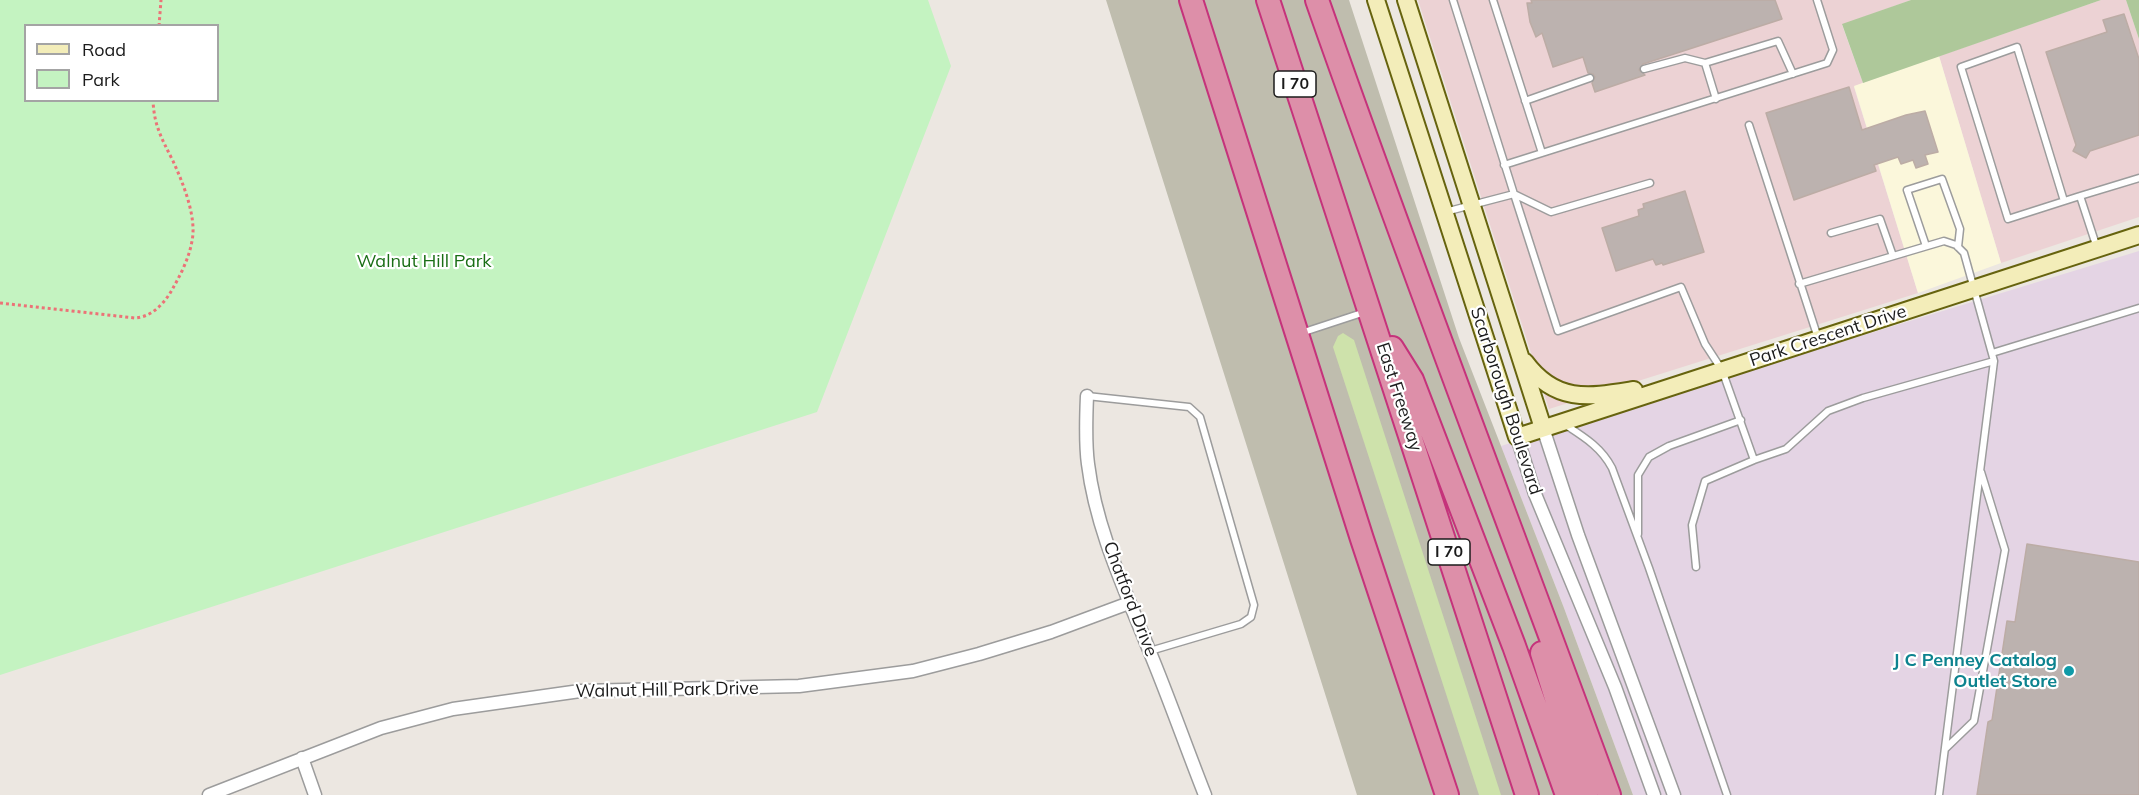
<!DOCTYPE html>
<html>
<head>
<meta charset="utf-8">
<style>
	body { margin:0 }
	#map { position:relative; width:2139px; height:795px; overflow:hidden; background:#ece7e1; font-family:Mulish,sans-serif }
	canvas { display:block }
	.legend { position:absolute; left:24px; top:24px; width:195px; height:78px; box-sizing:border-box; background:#fff; border:2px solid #a4a4a4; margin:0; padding:8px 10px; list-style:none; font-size:18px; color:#1b1b1b }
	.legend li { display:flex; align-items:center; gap:12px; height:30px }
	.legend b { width:30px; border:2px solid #a4a4a4 }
</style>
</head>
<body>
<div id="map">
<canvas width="2139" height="795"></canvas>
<ul class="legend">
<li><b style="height:8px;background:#f3edb9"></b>Road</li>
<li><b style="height:16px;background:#c4f3c1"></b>Park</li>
</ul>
</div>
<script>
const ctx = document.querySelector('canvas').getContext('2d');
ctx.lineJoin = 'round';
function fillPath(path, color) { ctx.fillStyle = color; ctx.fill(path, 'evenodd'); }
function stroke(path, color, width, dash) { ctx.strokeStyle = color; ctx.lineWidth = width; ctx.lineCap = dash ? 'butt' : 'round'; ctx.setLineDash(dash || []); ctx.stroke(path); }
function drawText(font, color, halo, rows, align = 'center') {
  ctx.font = font + ' Mulish,sans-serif'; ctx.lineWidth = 4.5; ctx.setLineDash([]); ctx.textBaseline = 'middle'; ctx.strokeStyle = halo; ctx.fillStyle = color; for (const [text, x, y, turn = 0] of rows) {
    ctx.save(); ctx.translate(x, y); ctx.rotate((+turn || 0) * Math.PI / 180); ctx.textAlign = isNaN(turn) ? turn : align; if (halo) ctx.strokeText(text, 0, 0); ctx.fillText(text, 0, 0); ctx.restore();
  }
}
const commercial = new Path2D(`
	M1418,0H1911L1842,25L1863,83L1854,87L1918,293L1549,409Z
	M2101,0H2126L2139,39V217L2001,263L1939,56Z`);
const industrial = new Path2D(`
	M2139,251V795H1633L1564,608L1501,446Z`);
const education = new Path2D(`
	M1939,56L2001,263L1918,293L1854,86Z`);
const construction = new Path2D(`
	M1106,0H1349L1459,338L1564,608L1633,795H1357Z`);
const grass = new Path2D(`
	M1343,333L1354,340L1501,795H1479L1333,347L1338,336Z`);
const forest = new Path2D(`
	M1911,0H2101L1863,83L1842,24Z
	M2126,0H2139V39Z`);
const park = new Path2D(`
	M0,0H928L951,66L817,412L0,675ZM26,26H218V100H26Z`);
const building = new Path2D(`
	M1531,0H1775L1782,19L1643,64L1639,70L1645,75L1595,92L1592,83L1595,77L1593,74L1588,73L1583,57L1553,67L1542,33L1536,37L1530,22L1527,3H1532Z
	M2124,14L2139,59V135L2090,151L2086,158L2073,151L2076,145L2046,52L2107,32L2103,20Z
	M1849,87L1862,130L1906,115L1925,111L1938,152L1925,155L1928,164L1916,168L1913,160L1901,164L1898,157L1874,165L1876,171L1794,200L1766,113Z
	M1685,191L1704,252L1663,265L1662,263L1656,265L1653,259L1616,271L1602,228L1639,216L1638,210L1644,208L1643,204Z
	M2027,544L2139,562V795H1977L1988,722L1992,720L2007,621L2015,622Z`);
const path = new Path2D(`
	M159,26L161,0
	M0,303L135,318C152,317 165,303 173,288C181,274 189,258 192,241C197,217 183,183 173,161C162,139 154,126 153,100`);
const lane = new Path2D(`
	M1493,0L1542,153
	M1644,69L1685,58L1705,63
	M1716,99L1705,63L1778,41L1793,74
	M1525,101L1590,78
	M1749,125L1818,338
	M1504,165L1827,63L1833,50L1817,0
	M1514,194L1558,331L1681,287L1705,344L1722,370L1754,460L1786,449L1828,411L1863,398L1994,361
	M1514,194L1551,212L1650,183
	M2064,201L2017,47L1961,67L2008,219L2080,196
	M1445,212L1514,194L1453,0
	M1831,233L1880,219L1893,256
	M1926,246L1907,190L1942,179L1960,229L1958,247
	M2097,248L2080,196L2139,178
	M1799,284L1944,241L1956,245L1964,253L1994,361L1939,795
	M1301,333L1365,312
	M1992,353L2139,308
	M1087,396L1189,407L1200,417L1254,605L1251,617L1241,624L1150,651
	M1564,424C1584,437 1601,447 1612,468L1649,568L1727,795
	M1638,534V475L1649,457L1669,446L1741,420
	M1696,567L1692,525L1705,481L1754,460
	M1945,749L1974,721L2005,550L1981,472`);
const street = new Path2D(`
	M1087,396C1086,419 1085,442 1088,464C1096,529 1125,590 1149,650C1169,698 1186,747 1205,795
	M1543,428L1578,535L1674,795
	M1517,437L1535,494L1615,687L1654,795
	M302,758L315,795
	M209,795L381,728L453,709L580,691L799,686L913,671L979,654L1051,632L1129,603`);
const secondary = new Path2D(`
	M1376,0L1517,437L2139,235
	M1406,0L1543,428
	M1525,362C1556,404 1590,397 1634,390`);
const highway = new Path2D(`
	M1191,0L1362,539L1447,795
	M1268,0L1527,795
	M1317,0C1410,266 1512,530 1609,795
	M1392,348L1412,380L1514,646L1567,795
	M1542,653L1586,795`);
const markers = [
	[2069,671,6,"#0f9aa8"]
];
const shields = [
	[1295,84,42],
	[1449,552,42]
];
const shieldNames = [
	["I 70",1295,84],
	["I 70",1449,552]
];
const parkNames = [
	["Walnut Hill Park",424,262]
];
const streetNames = [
	["Park Crescent Drive",1828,336,-18],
	["East Freeway",1399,397,72],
	["Scarborough Boulevard",1506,401,72],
	["Chatford Drive",1130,599,69],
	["Walnut Hill Park Drive",667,690,-1]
];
const cultureNames = [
	["J C Penney Catalog",2057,661],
	["Outlet Store",2057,682]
];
fillPath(commercial, '#ecd2d4');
fillPath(industrial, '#e4d4e4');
fillPath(education, '#fbf7db');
fillPath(construction, '#bfbdae');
fillPath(grass, '#cee2ab');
fillPath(forest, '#aec89a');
fillPath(park, '#c4f3c1');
fillPath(building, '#bcb2af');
stroke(building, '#bcaca5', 1.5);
stroke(lane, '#9c9c9c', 9);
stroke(street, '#9c9c9c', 15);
stroke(secondary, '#66630e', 20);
stroke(highway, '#c5337b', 26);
stroke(path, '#ec7277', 3, [3, 3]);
stroke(lane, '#fff', 6);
stroke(street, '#fff', 12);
stroke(secondary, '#f3edb9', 16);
stroke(highway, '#dd8fa9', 22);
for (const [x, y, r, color] of markers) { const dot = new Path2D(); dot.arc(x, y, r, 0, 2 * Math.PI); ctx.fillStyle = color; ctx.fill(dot); stroke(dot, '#fff', 2); }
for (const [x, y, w] of shields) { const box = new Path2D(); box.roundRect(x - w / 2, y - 13, w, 26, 4.5); ctx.fillStyle = '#fff'; ctx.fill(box); stroke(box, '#1b1b1b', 1.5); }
drawText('bold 16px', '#1b1b1b', null, shieldNames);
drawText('18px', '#1a6e15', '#fff', parkNames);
drawText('18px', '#1b1b1b', '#fff', streetNames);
drawText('bold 18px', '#0d838f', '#fff', cultureNames, 'right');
</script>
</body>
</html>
